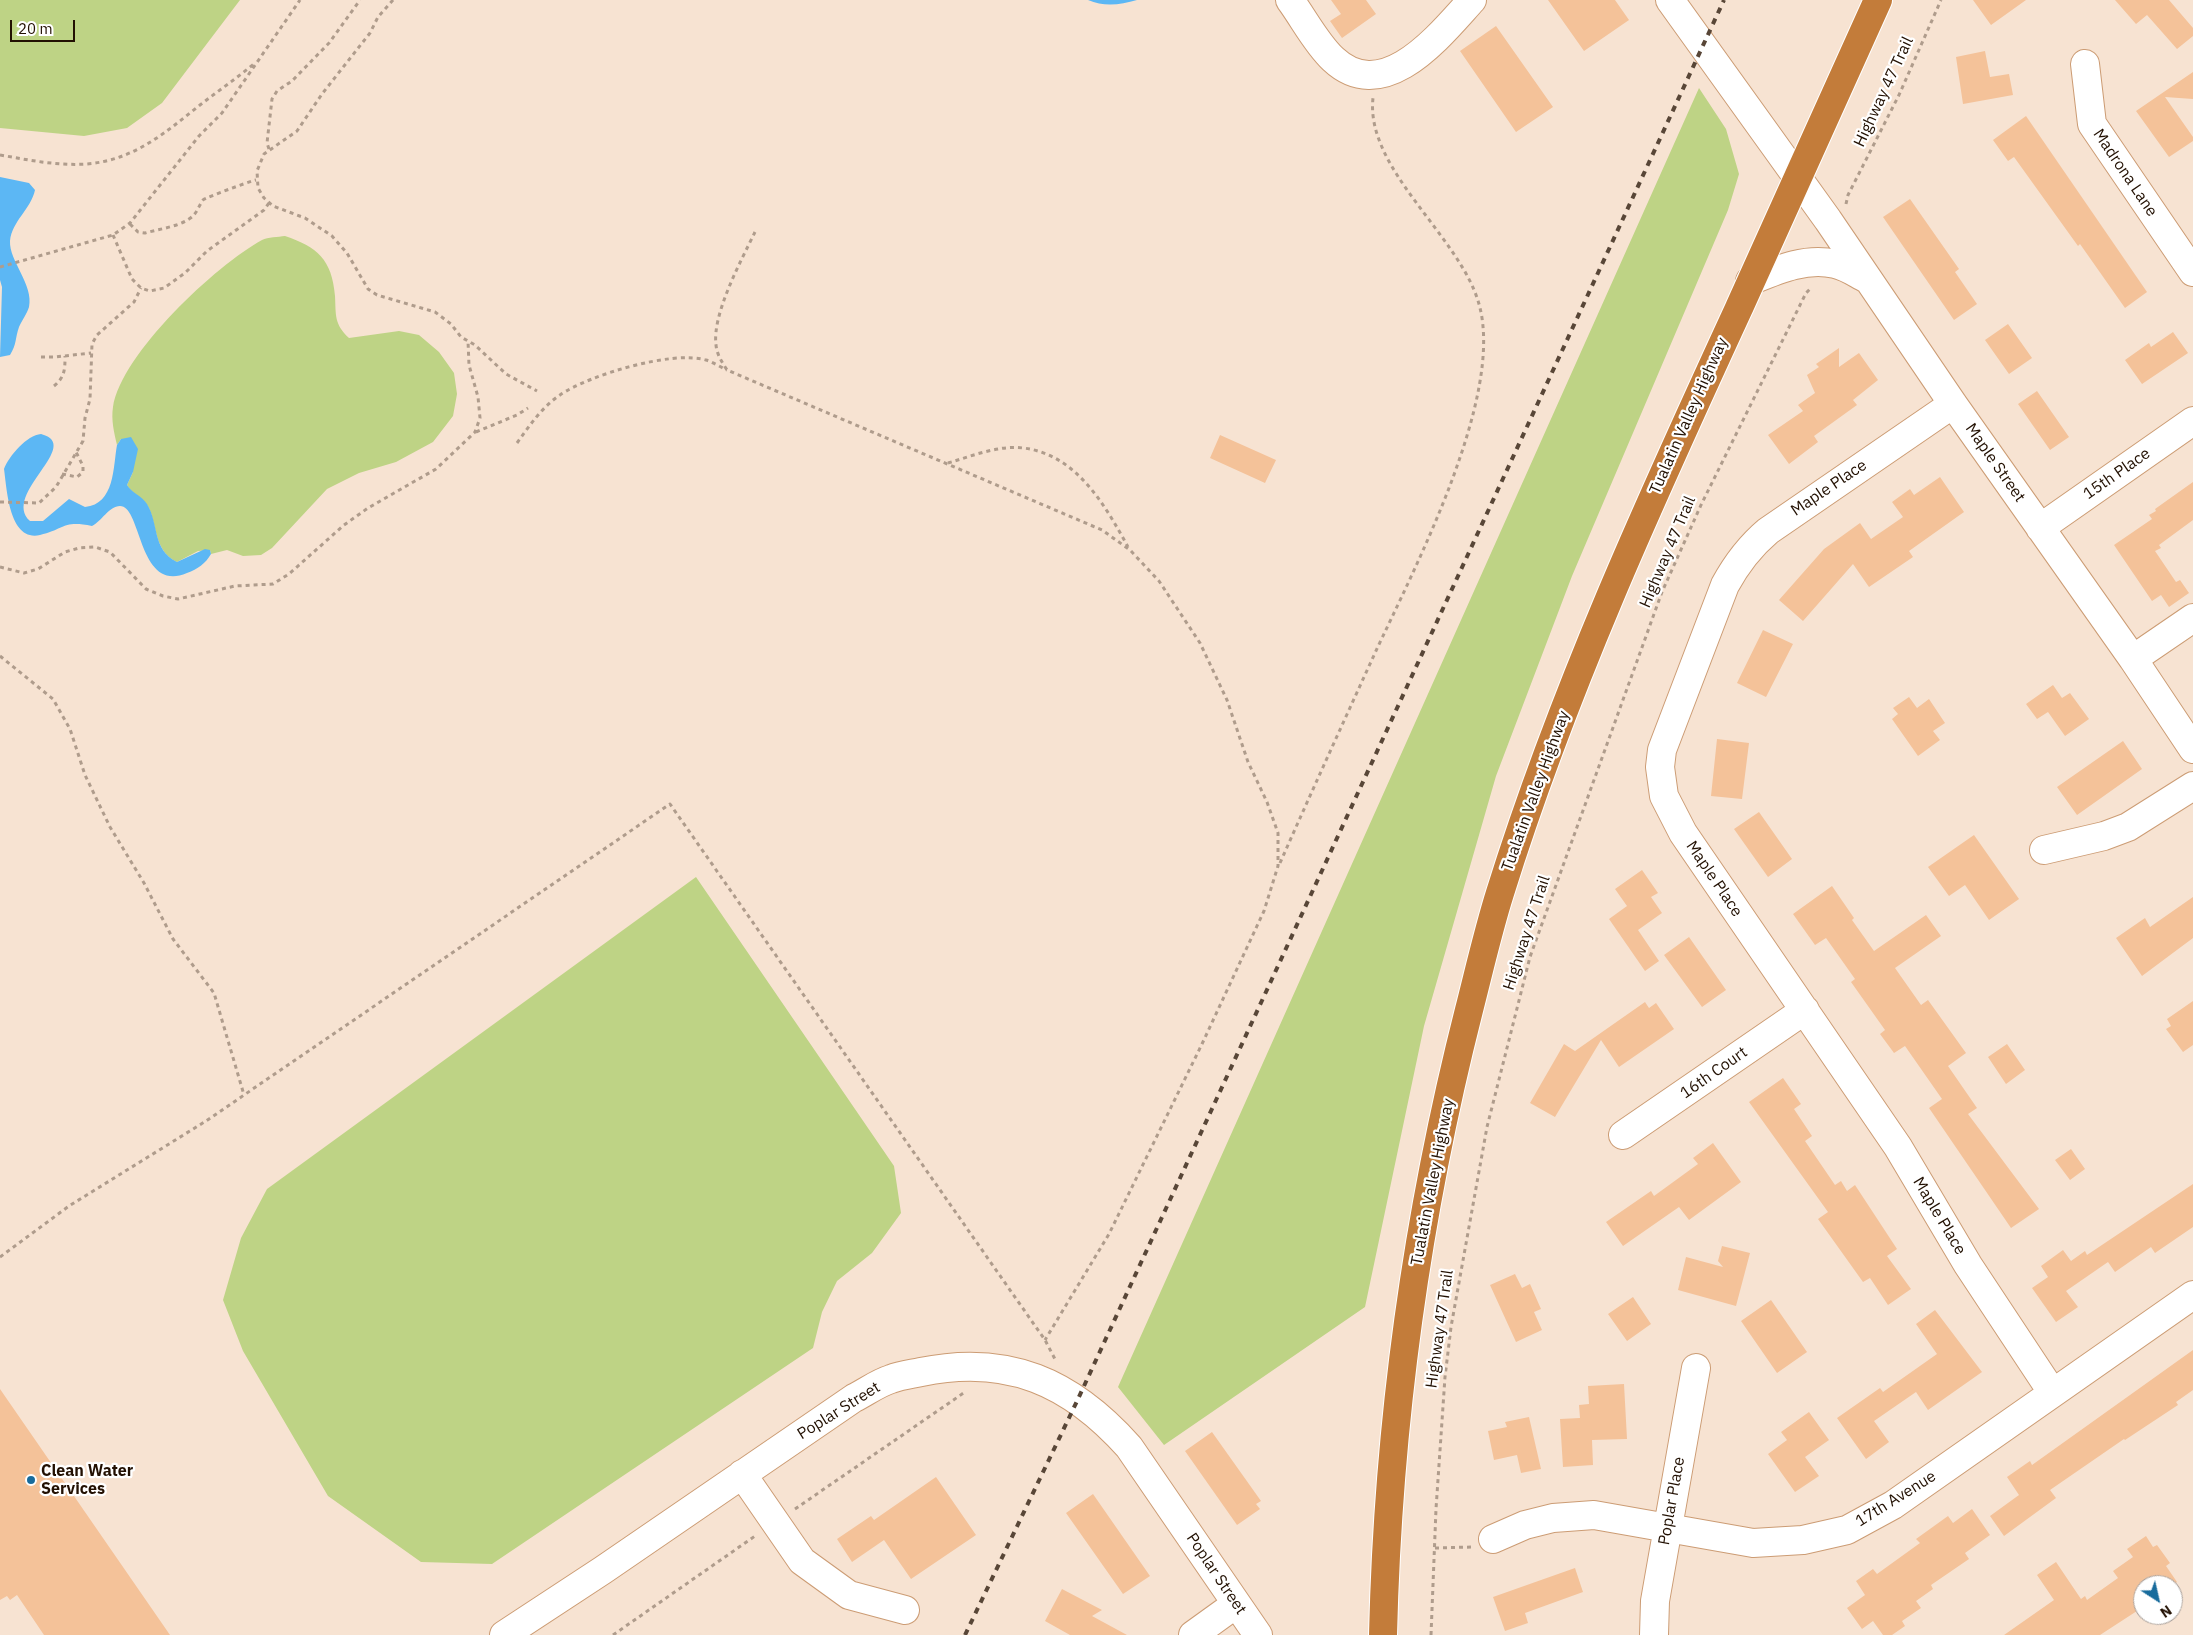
<!DOCTYPE html>
<html>
<head>
<meta charset="utf-8">
<style>
	body { margin:0 }
	#map { position:relative; width:2193px; height:1635px; overflow:hidden; background:#f7e3d2; font-family:"IBM Plex Sans",sans-serif }
	canvas { display:block }
	.north { position:absolute; left:2133px; top:1575px; width:50px; height:50px; box-sizing:border-box; background:#fff; border:1px solid #a79f9a; border-radius:50%; rotate:145deg; font-size:14px; font-weight:700; line-height:20px; text-align:center; color:#221002 }
	.north::after { content:''; display:block; margin:auto; width:18px; height:22px; background:#176b9c; clip-path:polygon(50% 0,100% 100%,50% 72%,0 100%) }
	.scale { position:absolute; left:10px; top:20px; width:65px; height:22px; box-sizing:border-box; border:2px solid #221002; border-top:0; padding-left:6px; font-size:15px; line-height:18px; white-space:nowrap; color:#221002; -webkit-text-stroke:4px #fff; paint-order:stroke }
</style>
</head>
<body>
<div id="map">
<canvas width="2193" height="1635"></canvas>
<div class="north">N</div>
<div class="scale">20 m</div>
</div>
<script>
const ctx = document.querySelector('canvas').getContext('2d');
ctx.lineJoin = 'round';
function fillPath(path, color) { ctx.fillStyle = color; ctx.fill(path, 'evenodd'); }
function stroke(path, color, width, dash) { ctx.strokeStyle = color; ctx.lineWidth = width; ctx.lineCap = dash ? 'butt' : 'round'; ctx.setLineDash(dash || []); ctx.stroke(path); }
function drawText(font, color, halo, rows, align = 'center') {
  ctx.font = font + ' "IBM Plex Sans",sans-serif'; ctx.lineWidth = 4.5; ctx.setLineDash([]); ctx.textBaseline = 'middle'; ctx.strokeStyle = halo; ctx.fillStyle = color; for (const [text, x, y, turn = 0] of rows) {
    ctx.save(); ctx.translate(x, y); ctx.rotate((+turn || 0) * Math.PI / 180); ctx.textAlign = isNaN(turn) ? turn : align; if (halo) ctx.strokeText(text, 0, 0); ctx.fillText(text, 0, 0); ctx.restore();
  }
}
const green = new Path2D(`
	M0,0H240L162,103L127,128L84,136L0,128Z
	M1699,88L1726,129L1739,174L1728,210L1572,576L1496,776L1424,1026L1365,1307L1164,1445L1118,1387Z
	M285,236C317,247 332,259 335,296C336,315 334,324 349,338L399,331L419,335L439,352L454,373L457,394L453,416L433,442L396,462L359,473L327,489L272,548L261,555L243,556L227,550L211,554L210,550L198,551L177,562C155,552 157,527 149,508C144,498 132,494 127,485L133,472L121,439L117,445C114,432 111,420 113,407C121,354 216,265 262,240C268,237 278,237 285,236Z
	M696,877L894,1166L901,1213L872,1253L837,1281L822,1312L813,1348L492,1564L421,1562L328,1496L243,1351L223,1300L241,1238L267,1189Z`);
const water = new Path2D(`
	M1088,0H1137C1120,5 1104,7 1088,0Z
	M0,177L29,183L35,190C31,209 12,221 10,241C9,261 34,285 29,307C27,314 22,320 19,327C15,338 17,344 10,355L0,357L2,287L0,280Z
	M41,434C84,445 1,494 30,521H43L69,499L85,507C115,504 113,467 117,445L121,439L131,437L138,449L133,472L127,485C132,493 142,496 147,504C159,523 152,550 177,562L205,549L210,550L211,554C205,564 198,569 187,573C138,594 142,506 120,506C109,506 102,521 92,526C63,520 65,529 40,535C9,542 7,489 4,469C9,456 27,435 41,434Z`);
const building = new Path2D(`
	M1331,0H1366L1376,14L1342,38L1330,21L1341,14Z
	M1548,0H1615L1629,20L1584,51Z
	M1973,0H2026L1991,25Z
	M2115,0H2169L2193,28V36L2177,49L2147,15L2136,24Z
	M1496,26L1553,107L1516,132L1460,51Z
	M1985,51L1990,77L2009,74L2013,95L1963,104L1956,57Z
	M2193,72V99L2165,97L2193,137V141L2169,157L2136,111Z
	M2026,116L2147,292L2125,308L2080,244L2078,246L2014,157L2008,161L1993,140Z
	M1910,199L1959,269L1955,272L1977,304L1954,320L1883,217Z
	M2008,324L2032,358L2009,374L1985,340Z
	M2173,332L2188,353L2142,384L2125,360L2149,343L2151,347Z
	M1839,348V367L1859,353L1878,380L1853,400L1857,405L1814,436L1818,442L1789,464L1768,435L1803,411L1798,405L1815,393L1807,375L1819,367L1816,364Z
	M2037,391L2069,437L2050,450L2018,404Z
	M1220,435L1276,460L1265,483L1210,458Z
	M1940,477L1964,512L1909,551L1913,557L1869,587L1853,564L1803,621L1779,600L1824,549L1860,523L1871,539L1903,517L1892,502L1910,489L1914,495Z
	M2193,482V520L2159,545L2161,548L2155,551L2176,582L2180,580L2189,593L2169,607L2161,595L2152,601L2114,545L2152,519L2149,515L2156,511L2155,509Z
	M1763,630L1793,644L1766,697L1737,683Z
	M2053,685L2062,698L2070,693L2089,719L2065,736L2048,712L2037,719L2026,704Z
	M1909,697L1917,708L1929,699L1945,723L1933,731L1940,740L1918,756L1892,719L1898,714L1893,708Z
	M1717,739L1749,743L1742,799L1711,796Z
	M2123,741L2142,769L2077,815L2057,787Z
	M1759,812L1792,859L1768,877L1734,829Z
	M1974,835L2019,899L1989,920L1965,885L1949,896L1928,867Z
	M1642,870L1658,893L1651,897L1662,913L1638,930L1659,961L1645,971L1609,919L1627,906L1615,889Z
	M1832,886L1854,918L1852,920L1874,951L1926,915L1941,936L1895,968L1921,1005L1928,1000L1966,1053L1948,1066L1977,1108L1968,1114L2039,1209L2011,1228L1929,1108L1942,1099L1905,1046L1894,1053L1880,1034L1885,1030L1851,982L1855,979L1826,938L1815,945L1793,914Z
	M2193,897V938L2142,976L2116,938L2145,918L2150,927Z
	M1689,937L1726,990L1702,1007L1664,955Z
	M2193,1001V1045L2183,1052L2166,1029L2171,1026L2167,1019Z
	M1645,1002L1649,1008L1656,1003L1674,1029L1619,1067L1601,1040L1555,1117L1530,1103L1564,1044L1575,1051Z
	M2007,1044L2025,1070L2006,1084L1988,1057Z
	M1783,1078L1801,1104L1794,1109L1812,1136L1805,1141L1835,1185L1841,1181L1847,1191L1855,1185L1897,1249L1887,1256L1911,1289L1888,1305L1870,1278L1863,1282L1818,1219L1828,1212L1749,1102Z
	M1713,1143L1741,1182L1689,1220L1679,1207L1623,1246L1606,1222L1651,1191L1654,1196L1698,1164L1693,1158Z
	M2071,1149L2085,1169L2070,1180L2055,1160Z
	M2193,1184V1227L2155,1253L2151,1247L2115,1272L2108,1262L2066,1291L2078,1307L2056,1322L2032,1288L2048,1277L2041,1266L2063,1250L2071,1261L2085,1251L2087,1255Z
	M1722,1246L1750,1253L1736,1306L1678,1290L1686,1257L1723,1267L1718,1261Z
	M1515,1274L1522,1288L1530,1284L1541,1309L1534,1312L1542,1330L1516,1342L1490,1285Z
	M1633,1297L1651,1324L1627,1341L1608,1314Z
	M1771,1300L1807,1352L1777,1373L1741,1321Z
	M1935,1310L1982,1372L1928,1410L1916,1392L1874,1421L1889,1442L1866,1459L1837,1418L1880,1388L1883,1392L1937,1354L1916,1324Z
	M2193,1350V1390L2176,1402L2178,1405L2125,1440L2124,1439L2050,1490L2056,1498L2004,1536L1990,1516L2019,1495L2007,1477L2030,1461L2032,1465Z
	M1624,1384L1627,1439L1592,1440L1593,1465L1563,1467L1560,1419L1580,1418L1579,1405L1589,1404L1588,1386Z
	M0,1389L170,1635H44L17,1595L10,1600L7,1596L0,1600Z
	M1809,1412L1829,1440L1805,1457L1819,1476L1795,1492L1768,1454L1787,1440L1781,1432Z
	M1529,1417L1541,1469L1521,1473L1517,1455L1494,1460L1488,1431L1507,1427L1505,1422Z
	M1212,1432L1261,1501L1256,1504L1260,1509L1237,1525L1185,1451Z
	M936,1477L976,1535L911,1579L884,1540L852,1562L837,1539L871,1516L874,1520Z
	M1093,1494L1150,1576L1123,1594L1066,1513Z
	M1972,1509L1990,1535L1965,1553L1969,1559L1931,1585L1933,1589L1916,1601L1921,1608L1902,1621L1905,1626L1892,1635H1883L1873,1621L1862,1629L1847,1608L1865,1595L1856,1581L1873,1569L1877,1574L1920,1543L1916,1539L1948,1516L1953,1523Z
	M2146,1536L2153,1547L2157,1545L2170,1563L2166,1566L2177,1582L2173,1585H2143V1606L2140,1609L2100,1635H2004L2054,1600L2037,1575L2056,1562L2081,1599L2085,1596L2087,1600L2118,1578L2113,1571L2133,1557L2127,1549Z
	M1575,1568L1583,1592L1525,1613L1528,1623L1505,1631L1493,1597Z
	M1062,1589L1102,1610L1092,1616L1127,1635H1070L1045,1621Z`);
const path = new Path2D(`
	M393,0L378,17L370,33L322,94L297,131L264,154L257,171L258,188L264,198L273,206L305,218L332,236L347,253L368,289L377,295L435,312L451,324L461,337L475,345L506,374L537,391
	M269,149L267,143L272,99L277,91L292,81L329,43L360,0
	M0,155C29,160 57,166 87,164C134,160 165,133 200,105C218,91 237,78 255,63
	M1846,204L1848,195L1899,95L1941,0
	M130,224L138,232L145,233C159,229 177,227 189,219C197,214 198,207 203,200C205,198 250,181 256,180
	M755,232C741,261 712,314 716,345C717,355 722,362 727,370L1102,530L1130,550L1159,581L1200,643L1227,700L1248,762L1267,802L1278,833V866L1264,911L1202,1044L1109,1234L1045,1340
	M113,235L132,279L141,288L150,291L164,288L185,273L207,251L264,210L269,203
	M0,267L113,235L130,223L199,136L222,113L300,0
	M41,357H55L91,353
	M54,386C65,377 65,369 65,356
	M476,432L517,415L528,408
	M517,443C530,425 542,407 560,395C589,375 672,350 706,360C713,362 720,367 727,370
	M948,463C972,456 998,445 1023,448C1076,454 1105,505 1128,547
	M62,474L77,477L83,472V466L76,452
	M0,502L39,503L56,487L83,441L85,418L90,399L92,344L97,335L134,302L141,288
	M0,567L24,573L38,569L65,552L79,548L95,547L110,552L146,589L163,596L178,599L235,586L273,584L289,574L344,525L368,508L436,469L475,432L480,418L478,397L469,365L468,341
	M0,656L53,699L70,729L85,775L110,827L144,883L173,939L214,993L244,1095
	M1280,863C1311,793 1343,723 1375,653C1415,567 1505,396 1479,304C1460,236 1365,169 1373,98
	M0,1257L69,1206L206,1121L670,804L1045,1340L1056,1361
	M795,1509L965,1392
	M1435,1548L1472,1547
	M613,1635L755,1536
	M1431,1635L1436,1509L1445,1377L1451,1327L1487,1127L1530,957L1662,592L1701,505L1806,293L1811,288`);
const minor = new Path2D(`
	M1290,0C1304,19 1316,43 1333,59C1384,107 1440,35 1472,0
	M1670,0L1828,220L1953,404L2133,659L2193,749
	M2085,64L2092,124L2193,272
	M1750,281C1777,270 1806,257 1835,264C1846,266 1857,274 1867,279
	M1953,404L1768,531C1749,547 1737,563 1725,585L1662,750L1660,767L1664,796L1683,833L1898,1147L1968,1265L2052,1392
	M2040,528L2193,421
	M2133,659L2193,618
	M2044,850L2104,836L2128,827L2193,786
	M1623,1135L1805,1010
	M742,1474L802,1561L849,1595L905,1610
	M1493,1539L1525,1525L1553,1518L1594,1515L1753,1543L1803,1540L1847,1530L1893,1505L2193,1295
	M504,1635L603,1570L854,1398C866,1392 878,1383 891,1379C901,1375 912,1374 921,1372C1008,1354 1071,1382 1129,1447L1258,1635
	M1193,1635L1236,1604
	M1654,1635L1655,1601L1696,1368`);
const highway = new Path2D(`
	M1383,1635C1388,1425 1417,1214 1469,1010C1479,971 1488,931 1500,893C1563,691 1651,499 1739,308C1785,205 1831,102 1878,0`);
const rail = new Path2D(`
	M965,1635L1078,1399L1724,0`);
const markers = [
	[31,1480,5,"#176b9c"]
];
const streetNames = [
	["Highway 47 Trail",1884,92,-65],
	["Madrona Lane",2125,173,56],
	["Tualatin Valley Highway",1689,416,-66],
	["Maple Street",1995,463,55],
	["15th Place",2117,474,-35],
	["Maple Place",1829,488,-34],
	["Highway 47 Trail",1668,552,-67],
	["Tualatin Valley Highway",1536,791,-70],
	["Maple Place",1714,879,56],
	["Highway 47 Trail",1527,933,-72],
	["16th Court",1714,1073,-35],
	["Tualatin Valley Highway",1433,1182,-79],
	["Maple Place",1939,1216,59],
	["Highway 47 Trail",1440,1329,-82],
	["Poplar Street",839,1411,-32],
	["17th Avenue",1896,1499,-32],
	["Poplar Place",1672,1501,-80],
	["Poplar Street",1216,1574,56]
];
const poiNames = [
	["Clean Water",41,1471],
	["Services",41,1489]
];
fillPath(green, '#bed385');
fillPath(water, '#5cb7f4');
fillPath(building, '#f4c299');
stroke(minor, '#cc9c74', 30);
stroke(highway, '#fff', 30);
stroke(path, '#af9c8c', 3, [4, 4]);
stroke(minor, '#fff', 28);
stroke(highway, '#c37c3a', 28);
stroke(rail, '#584637', 4, [6, 6]);
for (const [x, y, r, color] of markers) { const dot = new Path2D(); dot.arc(x, y, r, 0, 2 * Math.PI); ctx.fillStyle = color; ctx.fill(dot); stroke(dot, '#fff', 2); }
drawText('16px', '#221002', '#fff', streetNames);
drawText('bold 16px', '#221002', '#fff', poiNames, 'left');
</script>
</body>
</html>
